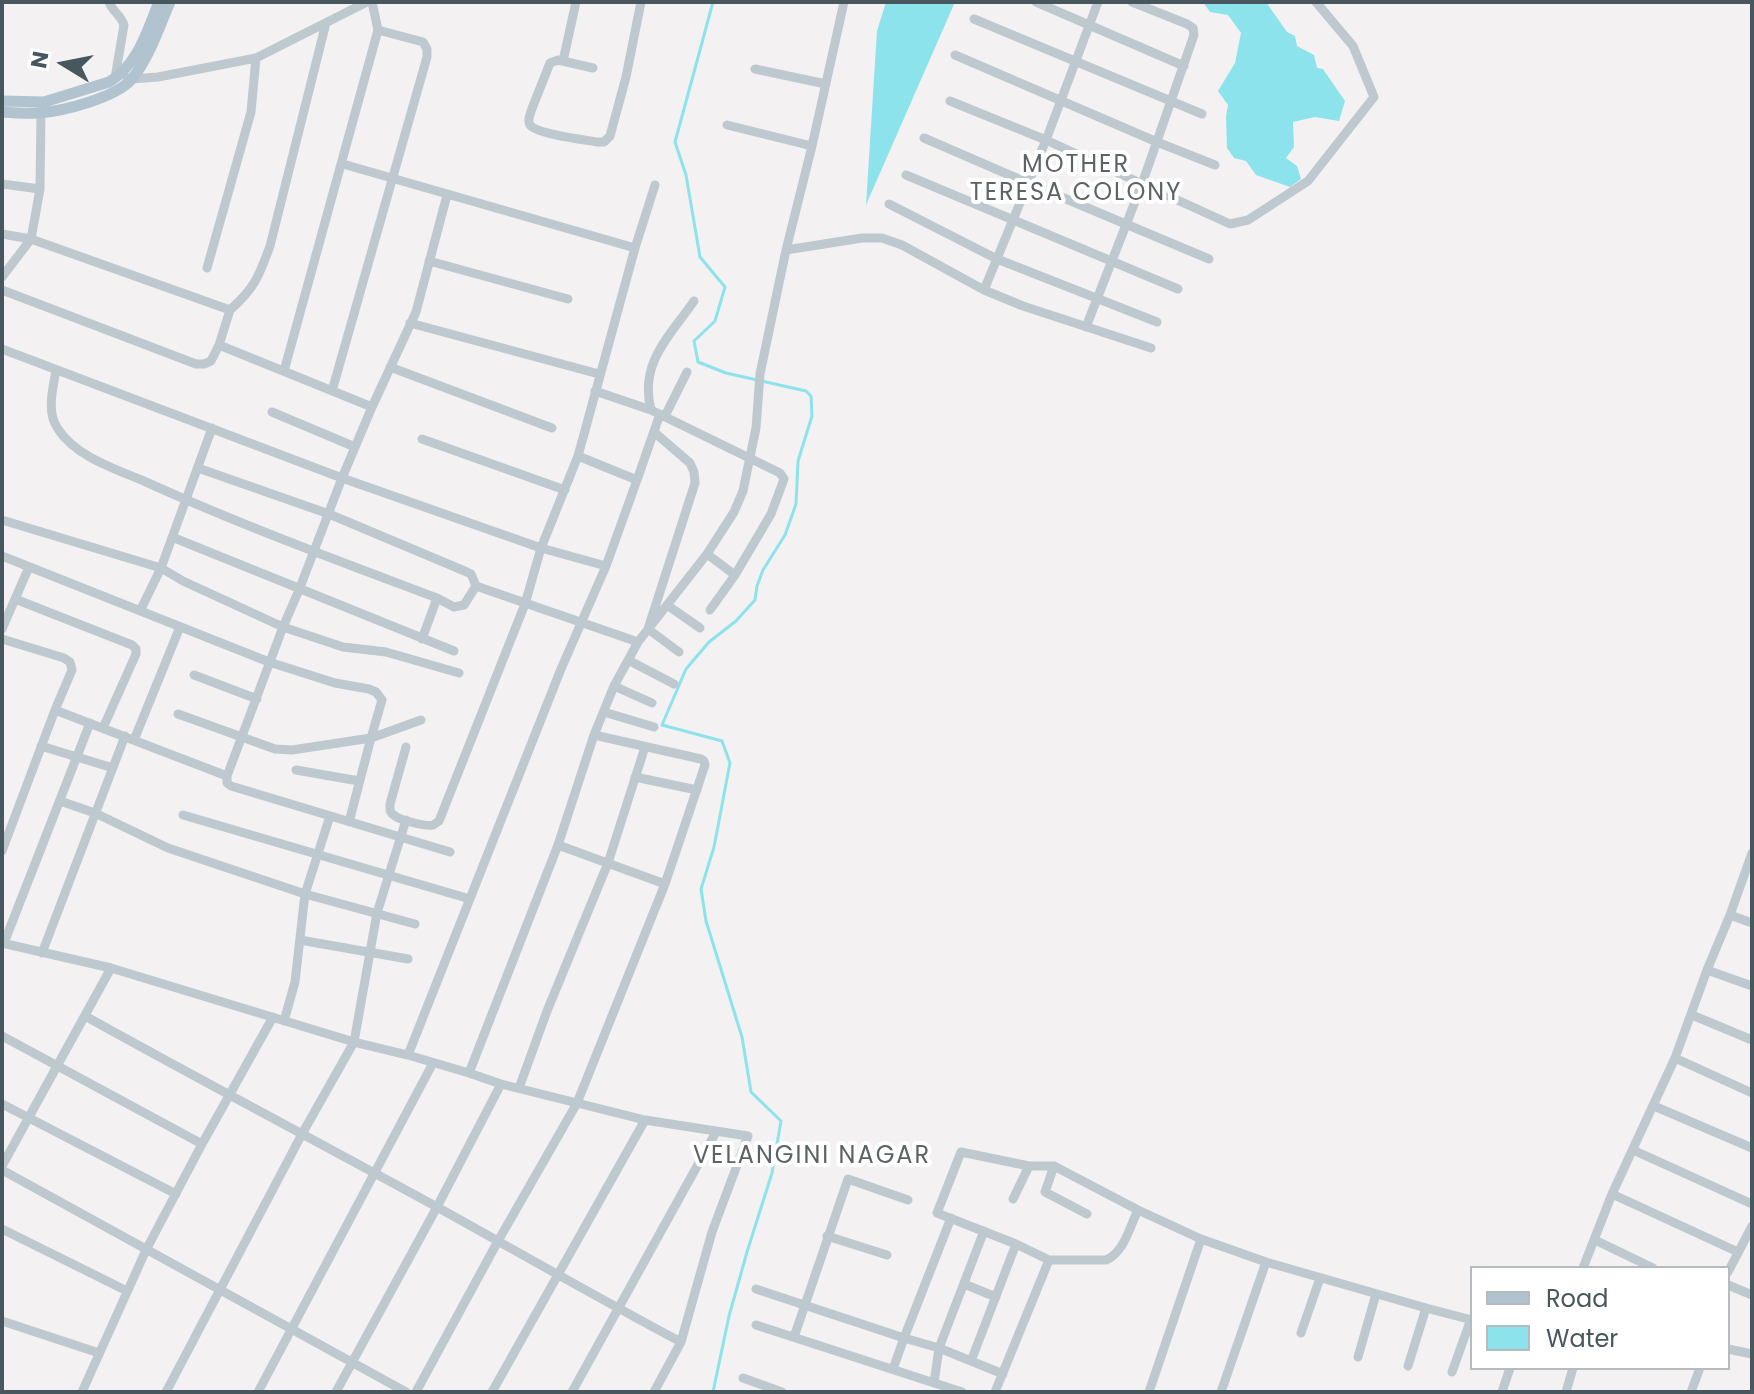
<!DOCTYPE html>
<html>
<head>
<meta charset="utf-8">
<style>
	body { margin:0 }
	#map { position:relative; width:1754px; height:1394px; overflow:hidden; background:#f3f1f1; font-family:Poppins,sans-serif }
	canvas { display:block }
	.frame { position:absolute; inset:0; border:4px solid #48565e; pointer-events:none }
	.legend { position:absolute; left:1470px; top:1266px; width:260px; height:104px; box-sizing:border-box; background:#fff; border:2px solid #b6bbbf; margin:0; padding:10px 14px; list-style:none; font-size:24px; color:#48565e }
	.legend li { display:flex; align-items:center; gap:16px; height:40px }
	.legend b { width:40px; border:2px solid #b6bbbf }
	.north { position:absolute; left:24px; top:24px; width:80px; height:80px; -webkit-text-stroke:6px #fff; paint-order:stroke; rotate:280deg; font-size:22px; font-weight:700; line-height:32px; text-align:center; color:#48565e }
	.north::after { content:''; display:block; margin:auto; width:28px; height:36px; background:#48565e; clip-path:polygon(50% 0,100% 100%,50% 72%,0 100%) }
</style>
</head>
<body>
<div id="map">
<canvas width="1754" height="1394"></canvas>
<div class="frame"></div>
<ul class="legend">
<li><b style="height:10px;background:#b0c3cf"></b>Road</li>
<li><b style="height:22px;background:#8de3ec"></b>Water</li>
</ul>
<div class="north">N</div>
</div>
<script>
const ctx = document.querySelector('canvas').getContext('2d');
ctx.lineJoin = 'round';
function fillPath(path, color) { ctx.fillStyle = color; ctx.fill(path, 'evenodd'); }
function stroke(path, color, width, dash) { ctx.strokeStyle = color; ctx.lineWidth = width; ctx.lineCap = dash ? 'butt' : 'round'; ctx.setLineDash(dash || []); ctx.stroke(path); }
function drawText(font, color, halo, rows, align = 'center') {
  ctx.font = font + ' Poppins,sans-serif'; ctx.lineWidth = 8; ctx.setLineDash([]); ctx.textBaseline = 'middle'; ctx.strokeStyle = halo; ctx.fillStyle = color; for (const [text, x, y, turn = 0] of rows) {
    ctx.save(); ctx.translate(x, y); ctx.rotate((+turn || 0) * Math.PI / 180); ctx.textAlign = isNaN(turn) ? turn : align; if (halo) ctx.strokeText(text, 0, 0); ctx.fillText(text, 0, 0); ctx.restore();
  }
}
const water = new Path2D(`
	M886,2H955L866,205L877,31Z
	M1203,2H1266L1287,32L1295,36L1297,46L1314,55L1317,68L1323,69L1345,101L1339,121L1315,117L1293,122L1294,147L1286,158L1297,166L1301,179L1290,187L1256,175L1246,161L1234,158L1227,148L1226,117L1228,105L1218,91L1235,63L1241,33L1228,15L1210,12Z`);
const stream = new Path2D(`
	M713,2L675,142L686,175L700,257L725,287L715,321L694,341L698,362L726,373L806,391L811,396L812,416L798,461L796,504L785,535L763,570L757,586L755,600L736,621L709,642L686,669L662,725L722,741L730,763L714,847L701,889L706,921L742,1037L751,1092L781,1121L772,1173L747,1252L729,1316L713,1392`);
const minor = new Path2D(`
	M109,2C112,11 121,15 124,25L115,78
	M1036,2L1184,66
	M974,19L1202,114
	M955,55L1157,142L1215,165
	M563,61L576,2
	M593,68L558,60L550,63L531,111C530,116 527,120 530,125C536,134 586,140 597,142H604L610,136L626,77L641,2
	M755,69L826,84
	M127,78L131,79L158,77L256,58L367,2
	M950,101L1046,140L1230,224L1248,220L1308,181L1374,97L1353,46L1316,2
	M727,125L812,146
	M924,138L1028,183L1209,259
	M343,164L635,248
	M906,175L1178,289
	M2,184L40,189
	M447,195L416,312L372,407L342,478L299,590L283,627L227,776V783L231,786L450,852
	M889,204L997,259L1157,322
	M2,234L31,239L230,310L219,345L211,361L204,364H196L2,290
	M786,250L862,238H882L902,245L984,290L1023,306L1151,348
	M429,261L568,299
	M207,268L251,112L256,58
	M2,277L31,239L40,189L41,113
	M984,290L1046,140L1098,2
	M694,301C669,337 639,363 651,410L780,473L784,479L771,514L735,575
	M230,310C255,288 259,276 270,246L326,23
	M410,323L599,374
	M1086,327L1142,184L1194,35L1193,28L1187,24L1132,2
	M219,345L372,407
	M2,349L342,478L541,548L606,566
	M390,367L552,428
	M56,370C53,389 46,412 58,429C76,457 116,469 146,482C241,525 339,561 437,598L454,607L464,605L476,586L471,574L467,572L329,514L198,468
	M284,371L378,30L372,2
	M332,391L427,57V49L423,42L378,30
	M595,391L651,410
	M272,412L355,447
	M665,416L687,372
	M654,432L690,463L694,472L695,483L648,629L679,652
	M422,439L565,490
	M578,456L637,480L660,414
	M2,520L161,568L183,581L283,627L343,647L386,652L459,673
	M172,537L454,651
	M707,554L735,575L710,610
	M2,556L269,662L335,683L369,689L376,692L382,700L371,738L292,750L275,749L178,714
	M476,586L638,642L707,554L734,512L743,491L756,428L760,374L786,250L812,146L844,2
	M15,599L132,645L136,649V654L103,728
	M667,605L700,628
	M140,611L161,568L212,428
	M2,629L29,567
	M2,639L64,658L70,662L72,670L55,710
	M422,639L437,598
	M628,660L674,684
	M194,675L257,699
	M614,686L652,703
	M604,712L654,727
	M594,735L614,686L638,642
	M134,740L180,627
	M41,746L113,768
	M406,747L390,804C390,810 389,812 395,816C400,820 427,827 433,825C435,824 437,822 439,821L525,604L541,548L578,456L635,248L655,185
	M296,770L359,781
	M635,777L697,790
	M60,801L95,813L168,848L305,894L415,924
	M183,815L470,899
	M349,822L371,738L421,720
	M558,845L665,884
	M2,851L55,710L227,776
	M1730,915L1752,923
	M300,940L408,959
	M2,943L111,968L354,1042L408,1055L469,1073
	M4,943L90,723
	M42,953L125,736
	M1707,970L1752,986
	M1692,1015L1752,1040
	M85,1016C202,1081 320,1143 437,1207C518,1252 598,1298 681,1342
	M284,1021L295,982L305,894L330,816
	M2,1036L202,1144
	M408,1055L561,669L606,566L637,480
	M1675,1058L1752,1093
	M501,1084L645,1120L748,1136L712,1232L681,1342L654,1392
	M519,1088L547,1011L608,863L645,747
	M2,1104L176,1194
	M1654,1106L1752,1148
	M1633,1150L1752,1204
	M2,1166L111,968
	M1054,1166L1138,1210
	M2,1170L406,1392
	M1612,1194L1738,1252
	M1013,1199L1029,1166
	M2,1229L127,1291
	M827,1236L887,1255
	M1595,1240L1653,1268
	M1049,1260L1016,1244L937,1213L961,1152L1029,1166H1054L1045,1192L1087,1214
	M1583,1268L1612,1194L1675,1058L1707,970L1730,915L1752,853
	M1728,1272L1752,1226
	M964,1284L996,1297
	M1728,1285L1752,1295
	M756,1289L904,1338L951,1218
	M2,1321L99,1353
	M756,1325L962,1392
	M1301,1333L1320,1278
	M794,1337L848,1179L908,1200
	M1728,1349L1752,1354
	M1358,1357L1376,1294
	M1408,1366L1426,1308
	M893,1369L904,1338L939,1348L971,1361
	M1452,1372L1471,1319
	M1003,1374L971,1361L1016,1244
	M743,1378L782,1392
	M934,1383L939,1348L984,1231
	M82,1392L146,1250L202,1144L273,1017
	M166,1392L302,1134L354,1042L377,913L406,820
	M258,1392L433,1063
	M336,1392L437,1207L501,1084L469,1073L558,845L594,735L701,759L704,761L705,765L665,884L577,1103L498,1241L416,1392
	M492,1392L645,1120
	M572,1392L716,1132
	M995,1392L1049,1260H1106C1124,1253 1130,1226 1138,1210L1201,1239L1266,1262L1426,1308L1472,1320
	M1149,1392L1201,1239
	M1221,1392L1266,1262
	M1502,1392L1510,1368
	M1566,1392L1573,1368
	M1691,1392L1700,1368`);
const major = new Path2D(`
	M2,101L44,102L109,82C138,65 147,31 159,2
	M2,112C14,113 27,114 39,113C64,111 114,98 131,80C149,59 159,27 170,2`);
const neighbourhoodNames = [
	["MOTHER",1076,166],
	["TERESA COLONY",1076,194],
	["VELANGINI NAGAR",812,1157]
];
fillPath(water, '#8de3ec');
stroke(stream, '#8de3ec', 3);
stroke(minor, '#bec9cf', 9);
stroke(major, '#b0c3cf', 11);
ctx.letterSpacing = '2px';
drawText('24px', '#5d6266', '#fff', neighbourhoodNames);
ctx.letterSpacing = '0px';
</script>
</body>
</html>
